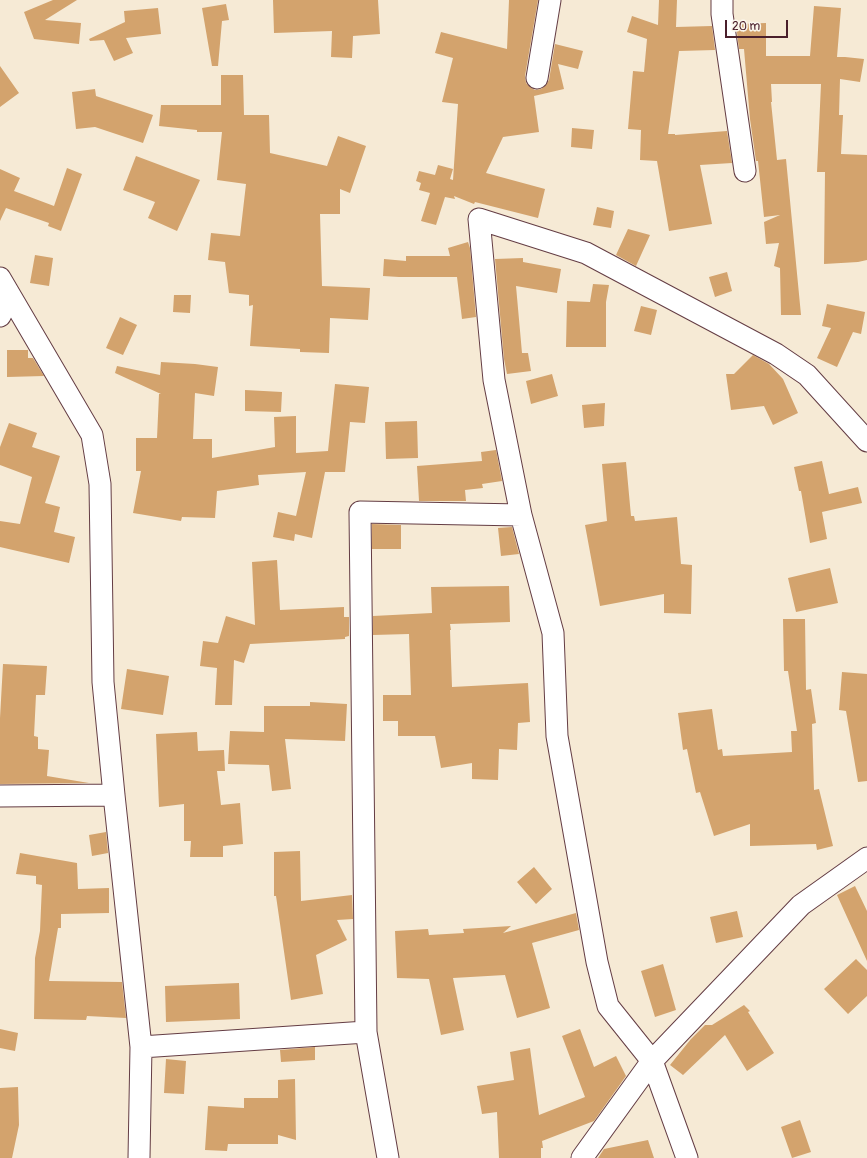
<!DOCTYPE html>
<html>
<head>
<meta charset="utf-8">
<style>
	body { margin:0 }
	#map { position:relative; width:867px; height:1158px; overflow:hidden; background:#f6ead5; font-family:Pangolin,sans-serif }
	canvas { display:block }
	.scale { position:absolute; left:725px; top:20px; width:63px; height:18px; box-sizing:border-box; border:2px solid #4a1f2b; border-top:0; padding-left:5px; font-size:12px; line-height:14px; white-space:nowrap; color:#4a1f2b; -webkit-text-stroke:3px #fbf7ec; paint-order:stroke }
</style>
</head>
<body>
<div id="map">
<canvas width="867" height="1158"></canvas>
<div class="scale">20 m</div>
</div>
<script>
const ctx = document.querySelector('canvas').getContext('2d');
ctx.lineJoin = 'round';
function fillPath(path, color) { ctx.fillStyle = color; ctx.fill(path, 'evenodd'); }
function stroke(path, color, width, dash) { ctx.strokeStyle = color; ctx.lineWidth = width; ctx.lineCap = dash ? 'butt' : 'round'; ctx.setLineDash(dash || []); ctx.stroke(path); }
const building = new Path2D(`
	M53,0H77L45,20L81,23L79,44L34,39L24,12Z
	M273,0H378L380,34L353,36L352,58L331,57L332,31L274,33Z
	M509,0H538L525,76L526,83L530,87L535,90L541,89L546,85L549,80L555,44L583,51L578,69L558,64L564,89L534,96L539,132L503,137L486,173L545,189L538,218L475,202L474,204L454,196L455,199L445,197L436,225L421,221L430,193L419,190L421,183L416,181L419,171L435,175L438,165L453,169L450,179L453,180L458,104L442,102L453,58L435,53L441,32L507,49Z
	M659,0H677L676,27L712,26L715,50L679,51L668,134H675V135L727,131L732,163L700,165L712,224L669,231L657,161L640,160L641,130L628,129L633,71L644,72L647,39L627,32L632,16L658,25Z
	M226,4L229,20L222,21L218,66H212L202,8Z
	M814,6L841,8L837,57H845L864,59L860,82L840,79L839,115H843L841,154L867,155V260L858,262L824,264L825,172H817L821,84H771L772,102H771L777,160L786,159L801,315H781L780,268L774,266L779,243L766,244L764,222L780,215L764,217L758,161H756L750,119L744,49H739L736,24L766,23V56H810Z
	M158,8L161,34L126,38L133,53L114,61L104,40L90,41L89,39L125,22L124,11Z
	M0,66L19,93L0,107Z
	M221,75H243L244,115H269L270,153L327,166L338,136L366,146L350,193L340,189V214H320L322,286L370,288L368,320L330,318L329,353L300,352V349L250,346L253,305L249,306V295L229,293L225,262L208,260L211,233L240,236L246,184L217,180L222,132H197V130L159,126L161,105H221Z
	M95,89L96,96L153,115L143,143L95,127L76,129L72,92Z
	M572,128L594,130L592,149L571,147Z
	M136,156L200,180L177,231L148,218L155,202L123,190Z
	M67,168L82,174L61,231L48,226L49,223L6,208L0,221V169L20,178L14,191L54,206Z
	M597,207L614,211L611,228L593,225Z
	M628,229L650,235L636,266L616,255Z
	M468,242L470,248L476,317L462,319L457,277H399L383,276L384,259L406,261V256H450L448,248Z
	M35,255L53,258L49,286L30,283Z
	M523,258V262L561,269L557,293L516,286L522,353H528L531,371L507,374L504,359L495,259Z
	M727,272L732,291L715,297L709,277Z
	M593,284L609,285L606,302V347H566L567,301L590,302Z
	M174,295H191L190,313L173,312Z
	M827,304L865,312L861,334L853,332L837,367L817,358L831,328L822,326Z
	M641,306L657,310L651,335L634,331Z
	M120,317L137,325L123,355L106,348Z
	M7,350H28V358H33L44,376L7,377Z
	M753,355L769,364L783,379L798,413L773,425L764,406L731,410L726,374H734Z
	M161,362L195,364L218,367L214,396L195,393L193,439H212V458L275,447L274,417L296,416V453L328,451L335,384L369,387L365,423L350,422L345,472H325L312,538L295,534L294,541L273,537L278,512L296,516L306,472L258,475L259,485L217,491L215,518L182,517L181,521L133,513L141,471H136V438H157L159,394H161L115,373L117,366L160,375Z
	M552,374L558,396L531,404L526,381Z
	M245,390L282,392L281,412L245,411Z
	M605,403L604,426L584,428L582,405Z
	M417,421L418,458L386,459L385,422Z
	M9,423L37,433L32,447L60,456L45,503L60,507L54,532L75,537L69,563L0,547V521L20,524L32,477L0,465V447Z
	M496,450L502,481L482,484L483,488L465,490L466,501H419L417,466L482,461L481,452Z
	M822,461L829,494L858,487L862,503L822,512L827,539L810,543L801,491H799L794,467Z
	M626,462L631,516H634L635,521L677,517L681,564L692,565L691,614L664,613V594L600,606L585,525L607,521L602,464Z
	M372,524L401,525V549H372Z
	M512,527L519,554L501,556L498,528Z
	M277,560L280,610L344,607V617H349V636L345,637V639L250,644L244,663L234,660L232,705H215L217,668L200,666L203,641L218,643L226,616L255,625L252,562Z
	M830,568L838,603L796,612L788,578Z
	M509,586L510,622L450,624L451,630H450L452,687L528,683L530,722L518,723L517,750L499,749L498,780L472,779V763L441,768L435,736H398V721H383V695H411L409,634L373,635V616L432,613L431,587Z
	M783,619H805L806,690L811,689L816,723L812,724L814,790L819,789L833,846L817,850L816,844L750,846V824L714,836L700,792L696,793L687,749L683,750L678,713L712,709L718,750L722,749L723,756L792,752L791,731H797L788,671H784Z
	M3,664L47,666L45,695H36L34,736L38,737V749L49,750L47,776L89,783L0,784V718Z
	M127,669L169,676L163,715L121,709Z
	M842,672L867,674V781L858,782L846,711L839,710Z
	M310,702L347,704L345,741L285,739L291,789L272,791L269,765L228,764L230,731L264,732V706H310Z
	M197,732L198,751L224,750L225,771H217L221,805L240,803L243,844L223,846V857H190L191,841H184V804L159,807L156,734Z
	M106,832L108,853L92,856L89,835Z
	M300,851L301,901L352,895L353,919L337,920L347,940L316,955L323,994L291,1000L276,896H274V852Z
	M20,853L77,863L78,889L109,888V913L61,914V928H58L49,981L122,982L126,1018L87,1016L86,1020L34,1019L35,958L40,931L42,885L36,884V876L16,874Z
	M534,867L552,889L536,904L517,882Z
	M855,886L867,911V961L837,895Z
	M737,911L743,937L716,943L710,917Z
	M576,913L579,930L532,943L550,1008L517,1018L505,975L453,978L464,1030L441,1035L429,979L397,978L395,931L428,929L429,935L464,933L463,929L511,926L503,933Z
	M856,959L867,970V996L848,1014L824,989Z
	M663,964L676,1010L655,1017L641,971Z
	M239,983L240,1019L166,1022L165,986Z
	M744,1005L750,1011L748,1012L774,1053L747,1071L725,1035L683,1075L670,1065L691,1039L705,1025H712Z
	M0,1029L18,1033L15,1051L0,1048Z
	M580,1029L594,1067L616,1056L626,1076L594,1121L542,1141L543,1148H541V1158H499L497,1112L482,1114L477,1086L514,1080L510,1052L530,1048L539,1115L585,1097L562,1036Z
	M315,1047V1060L281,1062L280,1050Z
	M166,1059L186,1061L184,1094L164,1093Z
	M295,1079L296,1140L278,1135V1144H228L227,1151L205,1150L208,1106L244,1108V1098H278V1080Z
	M18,1087L19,1125L12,1158H0V1088Z
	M800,1120L811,1152L792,1158L781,1127Z
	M648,1140L654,1158H598L604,1149Z`);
const street = new Path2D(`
	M722,0V14L745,171
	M537,78L550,0
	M0,278L92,435L100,484L103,682L114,795L141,1047L139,1158
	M0,316L10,296
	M0,796L114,795
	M141,1047L366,1032
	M388,1158L366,1032L360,512L521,515
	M582,1158L652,1061L801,905L867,858
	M687,1158L652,1061L608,1006L597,962L557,736L553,633L521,515L494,380L479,219L586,253L776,354L807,375L867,441`);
fillPath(building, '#d3a36d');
stroke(street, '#643d44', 23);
stroke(street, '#fff', 21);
</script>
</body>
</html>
